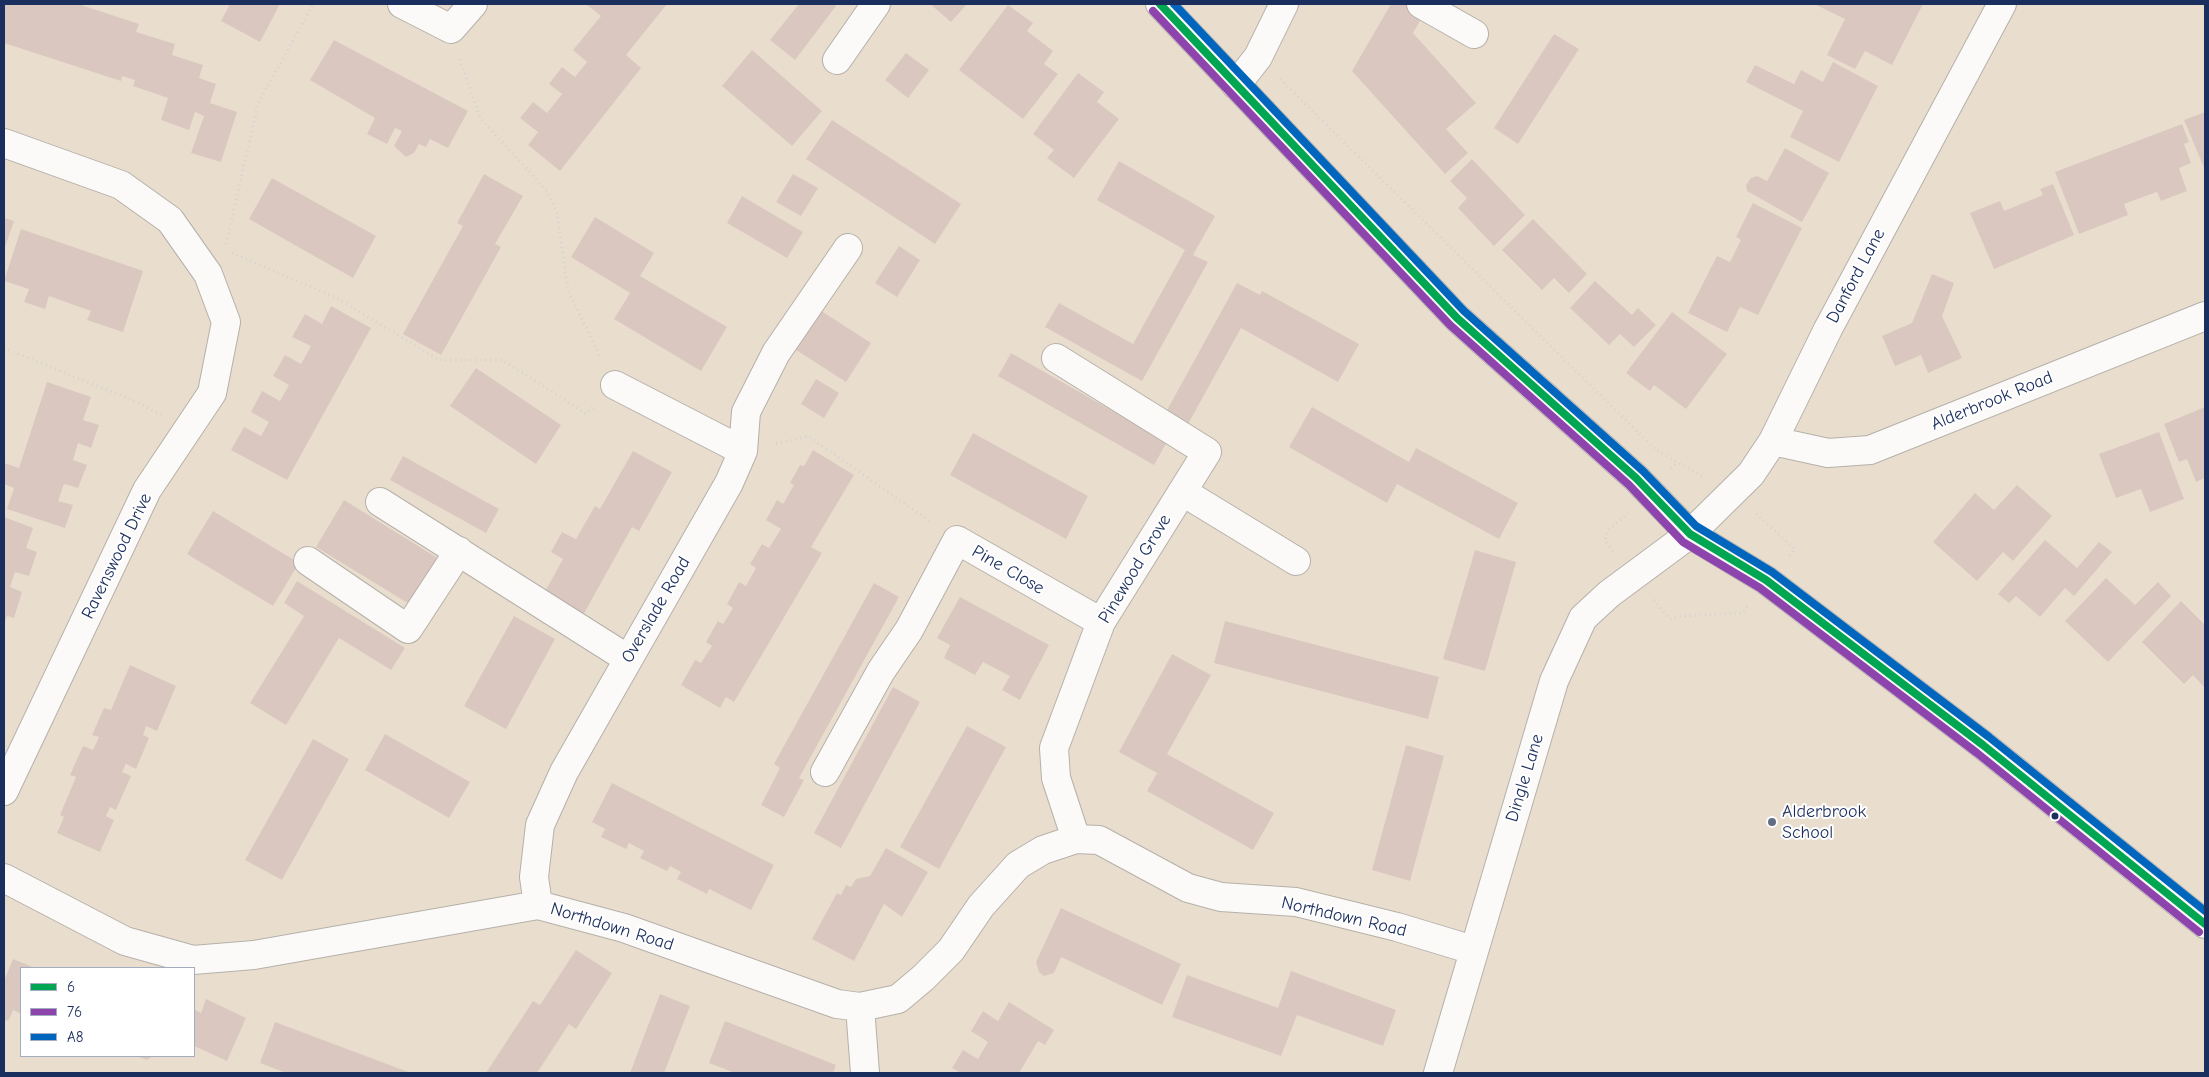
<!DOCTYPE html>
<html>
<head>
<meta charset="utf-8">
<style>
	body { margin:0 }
	#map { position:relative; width:2209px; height:1077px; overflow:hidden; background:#e9dece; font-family:"Comic Neue",sans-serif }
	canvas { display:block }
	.frame { position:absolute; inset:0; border:5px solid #1b2f5e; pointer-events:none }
	.legend { position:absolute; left:20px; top:967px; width:175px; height:90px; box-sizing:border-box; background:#fff; border:1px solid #a4acbf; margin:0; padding:6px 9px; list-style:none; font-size:15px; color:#1b2f5e }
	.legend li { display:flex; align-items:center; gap:10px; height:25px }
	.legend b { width:25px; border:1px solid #a4acbf }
</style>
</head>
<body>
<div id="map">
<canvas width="2209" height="1077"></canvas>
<div class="frame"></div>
<ul class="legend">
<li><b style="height:6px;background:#00a651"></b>6</li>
<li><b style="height:6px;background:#8e44ad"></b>76</li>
<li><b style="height:6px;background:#0065bd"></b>A8</li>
</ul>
</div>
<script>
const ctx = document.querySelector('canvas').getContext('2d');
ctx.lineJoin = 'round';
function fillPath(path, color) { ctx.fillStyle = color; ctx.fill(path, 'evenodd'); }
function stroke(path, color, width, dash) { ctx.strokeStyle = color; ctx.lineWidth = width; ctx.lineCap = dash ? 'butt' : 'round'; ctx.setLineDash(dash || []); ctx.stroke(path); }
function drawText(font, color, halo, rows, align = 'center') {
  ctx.font = font + ' "Comic Neue",sans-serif'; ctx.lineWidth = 4; ctx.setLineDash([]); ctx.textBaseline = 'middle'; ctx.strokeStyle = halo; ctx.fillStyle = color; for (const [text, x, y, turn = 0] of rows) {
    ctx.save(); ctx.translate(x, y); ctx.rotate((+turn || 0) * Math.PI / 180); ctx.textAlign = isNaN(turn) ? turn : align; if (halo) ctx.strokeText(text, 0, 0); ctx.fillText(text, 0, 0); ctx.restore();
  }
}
const building = new Path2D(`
	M4,4H78L139,24L136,32L175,44L172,55L203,65L199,78L216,84L210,103L237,112L221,162L191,153L204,116L195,112L189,130L161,120L168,98L133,86L135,80L122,76L121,81L4,43Z
	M230,4H280L260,42L221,21Z
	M588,4H667L626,55L641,68L560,171L528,145L538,132L520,118L533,102L547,113L562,94L549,84L562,67L575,77L587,62L573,50L601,16L587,5Z
	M799,4H833L836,6L795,60L770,40Z
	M930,4H967L951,22Z
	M1391,4H1410L1425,12L1413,33L1476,103L1446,129L1468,153L1445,174L1352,71Z
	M1814,4H1923L1892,65L1865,51L1855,69L1827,55L1845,19Z
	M1008,5L1033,23L1027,31L1053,51L1044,64L1058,74L1023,119L959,70Z
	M1554,34L1579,49L1518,144L1494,128Z
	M334,40L468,111L448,148L430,139L426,147L419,144L414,153L406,157L394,146L402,131L395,128L387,144L367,134L375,118L310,80Z
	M752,50L822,111L792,146L722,86Z
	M906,53L929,70L908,98L885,80Z
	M1833,62L1878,86L1839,162L1790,137L1803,111L1746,82L1755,65L1794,84L1801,70L1823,82Z
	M1078,73L1104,92L1097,102L1119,119L1074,178L1047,158L1054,150L1033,134Z
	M2205,112V170L2184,120Z
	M832,120L961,204L935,244L806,159Z
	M2182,124L2189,142L2184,144L2191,163L2179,168L2187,191L2161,201L2157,192L2124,204L2128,215L2079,234L2055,172Z
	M1785,148L1829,173L1802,222L1747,191L1746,185L1751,178L1757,176L1767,181Z
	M1472,159L1525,215L1494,246L1458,208L1467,198L1450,181Z
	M1119,161L1215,216L1193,255L1208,262L1142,381L1045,327L1059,303L1133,344L1185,250L1097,200Z
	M484,174L523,196L495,244L501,247L441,355L403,334L463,226L457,223Z
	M793,174L818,188L801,216L776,202Z
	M272,178L376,236L353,278L249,219Z
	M2053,184L2074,235L1994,269L1970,213L2000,201L2004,211L2043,195L2040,189Z
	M742,196L803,232L787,258L727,223Z
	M1753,203L1802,228L1758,315L1740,307L1727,332L1688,313L1717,256L1730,262L1741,240L1736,237Z
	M595,217L654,253L640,276L727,327L701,371L614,319L630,293L571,257Z
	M4,218L14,221L4,250Z
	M1533,219L1587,274L1569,293L1554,278L1542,290L1502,250Z
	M21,229L143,271L123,332L87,320L91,311L49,296L45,309L24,302L29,289L4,281Z
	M899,246L920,260L897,297L875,283Z
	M1932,274L1954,283L1942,316L1962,358L1928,373L1921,355L1895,366L1882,336L1912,323Z
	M1595,281L1632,315L1638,308L1656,325L1634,347L1620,334L1609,345L1570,308Z
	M1237,283L1260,295L1262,291L1359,344L1338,382L1241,328L1188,424L1166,412Z
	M331,306L371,328L287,480L231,450L244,427L261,436L269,422L251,412L262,391L280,401L289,385L273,376L285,355L301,364L311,346L292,337L305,314L322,324Z
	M815,307L871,343L846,382L790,346Z
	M1672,312L1727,354L1686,409L1654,385L1650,391L1626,373Z
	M1011,353L1167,442L1154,465L998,376Z
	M476,368L561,425L536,464L450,406Z
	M816,379L839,393L824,418L801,404Z
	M47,382L91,397L83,420L99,425L91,448L78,443L73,460L87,465L78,488L64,484L58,501L73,505L65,528L7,509L14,488L4,484V463L19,468Z
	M1312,407L1409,462L1416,448L1518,503L1499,539L1397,484L1387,503L1289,447Z
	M2205,407V478L2196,482L2187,459L2179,462L2164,424Z
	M2159,432L2184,499L2150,512L2141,489L2116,498L2099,454Z
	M973,433L1088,496L1066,539L950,475Z
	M813,450L854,475L811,547L822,553L734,702L726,697L720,708L681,685L695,660L701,663L712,646L706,642L718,621L723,624L733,608L727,604L739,582L746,586L756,568L750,564L762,544L769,548L781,529L766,520L777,500L783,504L794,485L790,483L800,465L804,466Z
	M633,451L672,472L639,531L632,527L582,617L543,595L563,559L551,552L562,532L576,539L595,506L600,509Z
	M403,456L499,509L486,533L390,480Z
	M2017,485L2052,516L2013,561L2003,552L1977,581L1933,542L1975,493L1994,510Z
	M344,500L439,559L411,605L316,547Z
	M213,511L299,563L273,606L187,554Z
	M4,517L33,528L26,548L37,552L29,576L15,572L10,587L22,592L14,618L7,616L4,625Z
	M2045,540L2077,568L2099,542L2112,552L2074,596L2065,588L2040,617L2016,596L2009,603L1998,594Z
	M1475,550L1516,562L1485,671L1443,659Z
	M2106,578L2135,605L2158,582L2171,596L2108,662L2065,621Z
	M297,581L405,648L391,670L339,638L286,725L250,703L304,616L284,603Z
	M874,583L899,597L799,778L804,780L784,817L761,805L780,768L774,764Z
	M960,597L1049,645L1020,700L1002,690L1010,676L983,662L975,675L944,658L950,645L937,638Z
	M2181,601L2205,625V688L2193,675L2184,684L2142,642Z
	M514,616L555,639L506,729L464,706Z
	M1225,621L1439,677L1428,719L1214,663Z
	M1172,654L1211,675L1167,754L1274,813L1253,850L1147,791L1157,773L1119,752Z
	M130,665L176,686L157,731L146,726L143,735L149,738L136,769L126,764L122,772L131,776L116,810L110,807L106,816L114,820L100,852L57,833L64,817L60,815L76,777L70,775L83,746L93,750L99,737L92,735L104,708L111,710Z
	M893,687L920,702L841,848L814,833Z
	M967,726L1006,747L939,869L900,847Z
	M385,734L470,782L449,818L365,770Z
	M313,739L349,759L282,880L245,860Z
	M1406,745L1444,756L1410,881L1372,870Z
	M612,783L774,865L751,910L709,889L707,894L677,879L681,872L670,866L667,871L640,858L644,851L629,843L626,849L601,837L605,829L592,822Z
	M886,848L928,872L902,917L884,904L854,961L812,939L837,893L841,895L846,885L851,887L856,879L870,876Z
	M1061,908L1181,964L1162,1005L1061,957L1054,973L1044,976L1039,972L1036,962Z
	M576,950L612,973L576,1029L569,1024L537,1073H486L533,1001L540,1005Z
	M13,959L35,968H21V1014L13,1010L9,1020L4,1021V981Z
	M1291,971L1396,1010L1383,1046L1297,1015L1281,1056L1172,1017L1187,975L1278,1008Z
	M660,994L690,1006L664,1073H630Z
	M206,999L246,1018L227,1061L194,1046V1009L201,1013Z
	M1009,1002L1054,1030L1045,1045L1038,1041L1019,1073H961L952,1068L963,1050L978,1059L988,1042L971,1031L983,1011L998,1021Z
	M725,1021L836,1065L833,1073H735L709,1063Z
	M275,1022L411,1073H286L260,1063Z
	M136,1056H153L147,1060Z`);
const path = new Path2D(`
	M460,59L480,118L547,191L557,212L568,291L601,358
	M1280,79L1656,450L1704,477
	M226,244L258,104L313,4
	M232,253L337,298L439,360H502L587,414L593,407
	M4,348L141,404L161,415
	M776,444L808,436L931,522
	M1671,469L1678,462
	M1756,514L1795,549L1788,557
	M1613,551L1605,541L1608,530L1628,513
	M1654,600L1670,619L1681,616L1743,613L1747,606`);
const minor = new Path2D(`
	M402,4L451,29L473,4
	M1421,4L1474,34
	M837,60L876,4
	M1236,85L1258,57L1284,4
	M4,143L121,185L170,220L208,274L226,322L212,393L147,490L4,791
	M1056,358L1207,452L1101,622L1054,748L1056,778L1076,839
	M1773,441L1828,453L1870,450L2205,316
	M743,451L746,412L776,353L848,248
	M1183,492L1296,561
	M380,502L628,659
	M308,561L408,629L459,551
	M825,772L881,671L909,630L957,540L1101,622
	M4,878L125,941L193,960L254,955L538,905L624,928L837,1004L860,1007L898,999L923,978L951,950L981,906L1018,865L1043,850L1076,839L1099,840L1188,888L1221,897L1296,902L1397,927L1473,950
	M538,905L534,877L540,825L564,772L729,483L743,451L615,385
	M860,1007L865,1073
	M1438,1073L1554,681L1583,618L1609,594L1690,534L1751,474L1773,441L1828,329L2002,4`);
const major = new Path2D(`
	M1160,4L1457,318L1636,478L1690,534L1766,580L1983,745L2205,924`);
const bus1 = new Path2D(`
	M1160,4L1457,318L1636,478L1690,534L1766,580L1983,745L2205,924`);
const bus2 = new Path2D(`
	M1153,11L1450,325L1629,485L1683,542L1760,588L1977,753L2199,932`);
const bus3 = new Path2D(`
	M1174,4L1464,311L1643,471L1696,526L1772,572L1989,737L2205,911`);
const markers = [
	[2055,816,4.5,"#1b2f5e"],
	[1772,822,5,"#636c85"]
];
const streetNames = [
	["Danford Lane",1856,276,-62],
	["Alderbrook Road",1992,401,-22],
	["Ravenswood Drive",117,556,-64],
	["Pinewood Grove",1135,569,-59],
	["Pine Close",1008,570,30],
	["Overslade Road",656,610,-60],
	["Dingle Lane",1525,778,-73],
	["Northdown Road",1344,917,13],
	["Northdown Road",612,927,17]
];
const poiNames = [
	["Alderbrook",1782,812],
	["School",1782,833]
];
fillPath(building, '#dac8c0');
stroke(minor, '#b5b0aa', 30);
stroke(major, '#b5b0aa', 30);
stroke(path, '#d4d2d1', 3, [1, 4]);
stroke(minor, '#fcfaf8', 28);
stroke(major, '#fcfaf8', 28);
stroke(bus1, '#00a651', 8);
stroke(bus2, '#8e44ad', 8);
stroke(bus3, '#0065bd', 8);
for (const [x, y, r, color] of markers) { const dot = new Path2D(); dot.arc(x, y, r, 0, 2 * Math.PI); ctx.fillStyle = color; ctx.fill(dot); stroke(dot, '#fff', 2); }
drawText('18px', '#1b2f5e', '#fff', streetNames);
drawText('18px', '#1b2f5e', '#fff', poiNames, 'left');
</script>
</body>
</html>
